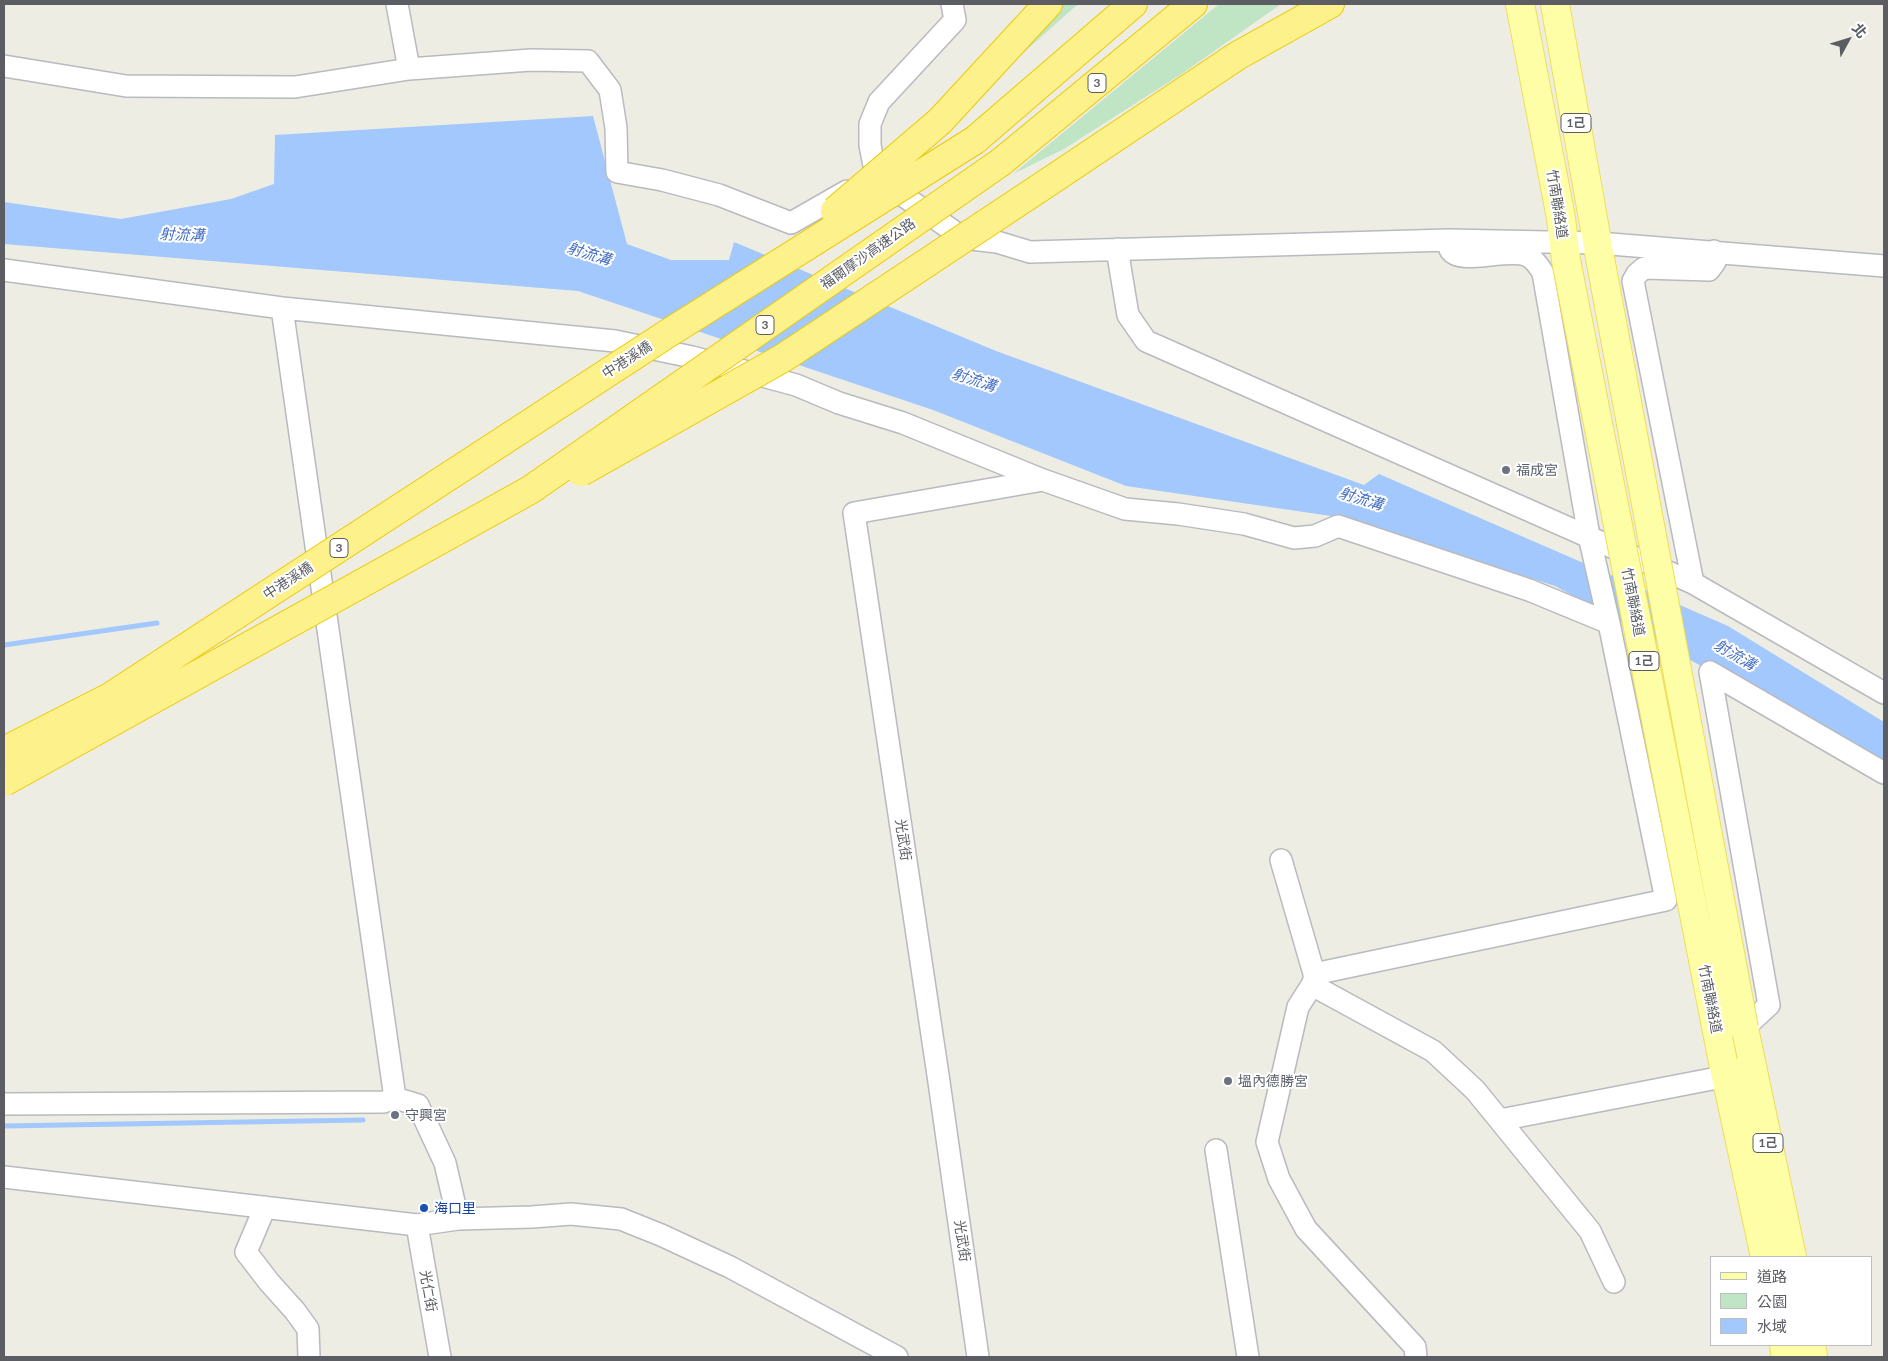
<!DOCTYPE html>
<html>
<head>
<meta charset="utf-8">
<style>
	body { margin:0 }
	#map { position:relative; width:1888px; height:1361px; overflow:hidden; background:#eeede3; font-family:Lato,"Noto Sans TC",sans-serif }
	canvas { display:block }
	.frame { position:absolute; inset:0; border:5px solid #5b5d63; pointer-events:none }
	.legend { position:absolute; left:1710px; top:1256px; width:162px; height:90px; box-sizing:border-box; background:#fff; border:1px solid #bdbec1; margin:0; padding:6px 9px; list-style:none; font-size:15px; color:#5b5d63 }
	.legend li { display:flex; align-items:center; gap:10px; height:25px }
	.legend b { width:25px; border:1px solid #bdbec1 }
	.north { position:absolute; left:1823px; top:15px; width:50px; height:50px; -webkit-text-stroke:4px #fff; paint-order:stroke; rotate:51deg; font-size:14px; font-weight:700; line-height:20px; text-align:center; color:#5b5d63 }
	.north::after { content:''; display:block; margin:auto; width:18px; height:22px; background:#5b5d63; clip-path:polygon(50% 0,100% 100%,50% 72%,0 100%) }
</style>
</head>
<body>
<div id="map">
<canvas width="1888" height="1361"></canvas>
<div class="frame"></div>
<ul class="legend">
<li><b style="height:6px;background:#fefea7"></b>道路</li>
<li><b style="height:14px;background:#bfe5c5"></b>公園</li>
<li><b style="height:14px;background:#a2c8fe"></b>水域</li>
</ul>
<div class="north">北</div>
</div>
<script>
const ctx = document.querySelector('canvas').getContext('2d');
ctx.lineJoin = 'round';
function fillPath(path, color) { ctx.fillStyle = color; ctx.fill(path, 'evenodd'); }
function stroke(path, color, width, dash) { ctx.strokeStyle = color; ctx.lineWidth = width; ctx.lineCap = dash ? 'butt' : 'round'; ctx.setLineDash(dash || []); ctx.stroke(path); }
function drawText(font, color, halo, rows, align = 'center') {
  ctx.font = font + ' Lato,"Noto Sans TC",sans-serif'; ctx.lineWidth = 4; ctx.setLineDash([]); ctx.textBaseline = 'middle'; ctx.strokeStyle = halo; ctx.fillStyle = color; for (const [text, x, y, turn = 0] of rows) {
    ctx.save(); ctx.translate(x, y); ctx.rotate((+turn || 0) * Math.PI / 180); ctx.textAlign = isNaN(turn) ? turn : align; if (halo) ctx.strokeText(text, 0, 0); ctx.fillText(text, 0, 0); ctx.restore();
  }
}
const green = new Path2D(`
	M1063,4H1078L974,97Z
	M1219,4H1281L1180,75L1064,149L1013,174Z`);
const water = new Path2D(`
	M593,116L627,244L671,260H729L734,242L996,351L1364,485L1379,474L1728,626L1884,722V766L1555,586L1338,517L1126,486L933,410L578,291L4,244V202L121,219L231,199L274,184L275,135Z`);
const stream = new Path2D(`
	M4,645L157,623
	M4,1126L363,1120`);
const minor = new Path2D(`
	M397,4L409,69
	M4,66L126,86L295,87L409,69L531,60L588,61L610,90L616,128L617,172L662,180L719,195L791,223L847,191
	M876,176L870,145V124L879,102L955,20L952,4
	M884,182L963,238L997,242L1030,252L1448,240L1598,243L1884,266
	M1117,249L1128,315L1146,341L1693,583L1884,693
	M4,270L282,308L615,341L692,357L796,385L839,403L903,423L1043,480L1125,509L1178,514L1244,524L1294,538L1315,536L1338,526L1529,590L1609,623
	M282,308L395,1098
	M1693,583L1633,281L1637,274L1644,268L1709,270L1715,262L1714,251
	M1710,672L1769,1005L1744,1028
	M1710,672L1884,773
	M1281,860L1315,977L1312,985L1298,1007L1267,1142L1279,1179L1306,1229L1415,1347L1416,1357
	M1314,974L1666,900L1609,623L1589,536L1543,273C1539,266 1535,260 1528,256C1510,247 1461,265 1451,251C1449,248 1448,243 1448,240
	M1312,985L1433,1051L1475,1090L1590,1231L1614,1282
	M4,1104L384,1102L395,1098L418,1105L445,1163L458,1219
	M1500,1120L1712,1079L1726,1078
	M1216,1150L1248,1357
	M4,1177L417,1225L458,1219L532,1217L571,1214L621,1219L661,1235L730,1267L897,1357
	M265,1207L246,1252L269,1282L295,1311L308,1329L309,1357
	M417,1225L440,1357
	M978,1357L938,1075L854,513L1043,480`);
const major = new Path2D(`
	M1520,4L1561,218L1566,260
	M1555,4L1600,258
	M1744,1028L1792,1257
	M1723,1062L1765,1257
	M1784,1345L1786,1357
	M1811,1345L1813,1357`);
const highway = new Path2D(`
	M940,121L1048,4
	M975,140L1133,4
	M1001,162L1193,4
	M1038,189L1237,56L1330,4`);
const majorBridge = new Path2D(`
	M1600,258L1744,1028
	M1566,260L1723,1062`);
const highwayBridge = new Path2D(`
	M835,211L940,121
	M581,472L783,358L1038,189
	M4,751L110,697L667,334L975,140
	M4,782L530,490L1001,162`);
const markers = [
	[1506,470,5,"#6b7280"],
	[1228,1081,5,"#6b7280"],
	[395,1115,5,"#6b7280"],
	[424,1208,5,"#1a4fb4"]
];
const shields = [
	[1097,83,18],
	[1576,123,30],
	[765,325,18],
	[339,548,18],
	[1644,661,30],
	[1768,1143,30]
];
const shieldNames = [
	["3",1097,83],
	["1己",1576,123],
	["3",765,325],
	["3",339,548],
	["1己",1644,661],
	["1己",1768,1143]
];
const streetNames = [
	["竹南聯絡道",1557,204,81],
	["福爾摩沙高速公路",868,254,-35],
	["中港溪橋",627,360,-33],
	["中港溪橋",288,581,-33],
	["竹南聯絡道",1633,602,79],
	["光武街",903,840,82],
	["竹南聯絡道",1710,999,79],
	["光武街",962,1241,82],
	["光仁街",428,1291,80]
];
const worshipNames = [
	["福成宮",1516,470],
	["塭內德勝宮",1238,1081],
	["守興宮",405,1115]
];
const transitNames = [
	["海口里",434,1208]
];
const waterNames = [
	["射流溝",182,235,2],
	["射流溝",589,254,17],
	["射流溝",974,380,18],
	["射流溝",1361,499,17],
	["射流溝",1735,655,30]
];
fillPath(green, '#bfe5c5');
fillPath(water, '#a2c8fe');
stroke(stream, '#a2c8fe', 5);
stroke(minor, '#b8babf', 24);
stroke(major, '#f0dd59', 30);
stroke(highway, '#efc902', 30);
stroke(minor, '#fff', 21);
stroke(major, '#fefea7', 28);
stroke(highway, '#fcf18b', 28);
stroke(majorBridge, '#f0dd59', 30, []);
stroke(highwayBridge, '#efc902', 30, []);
stroke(majorBridge, '#fefea7', 28);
stroke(highwayBridge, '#fcf18b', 28);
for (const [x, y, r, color] of markers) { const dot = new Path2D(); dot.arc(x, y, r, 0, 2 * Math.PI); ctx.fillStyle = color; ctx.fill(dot); stroke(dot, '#fff', 2); }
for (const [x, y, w] of shields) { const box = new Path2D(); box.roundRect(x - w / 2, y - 9.5, w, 19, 4); ctx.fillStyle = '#fff'; ctx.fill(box); stroke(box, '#5b5d63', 1); }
drawText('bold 12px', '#5b5d63', null, shieldNames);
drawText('14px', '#5b5d63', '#fff', streetNames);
drawText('14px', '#5b616d', '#fff', worshipNames, 'left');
drawText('14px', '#164399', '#fff', transitNames, 'left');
drawText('italic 15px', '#446ec2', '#fff', waterNames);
</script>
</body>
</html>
